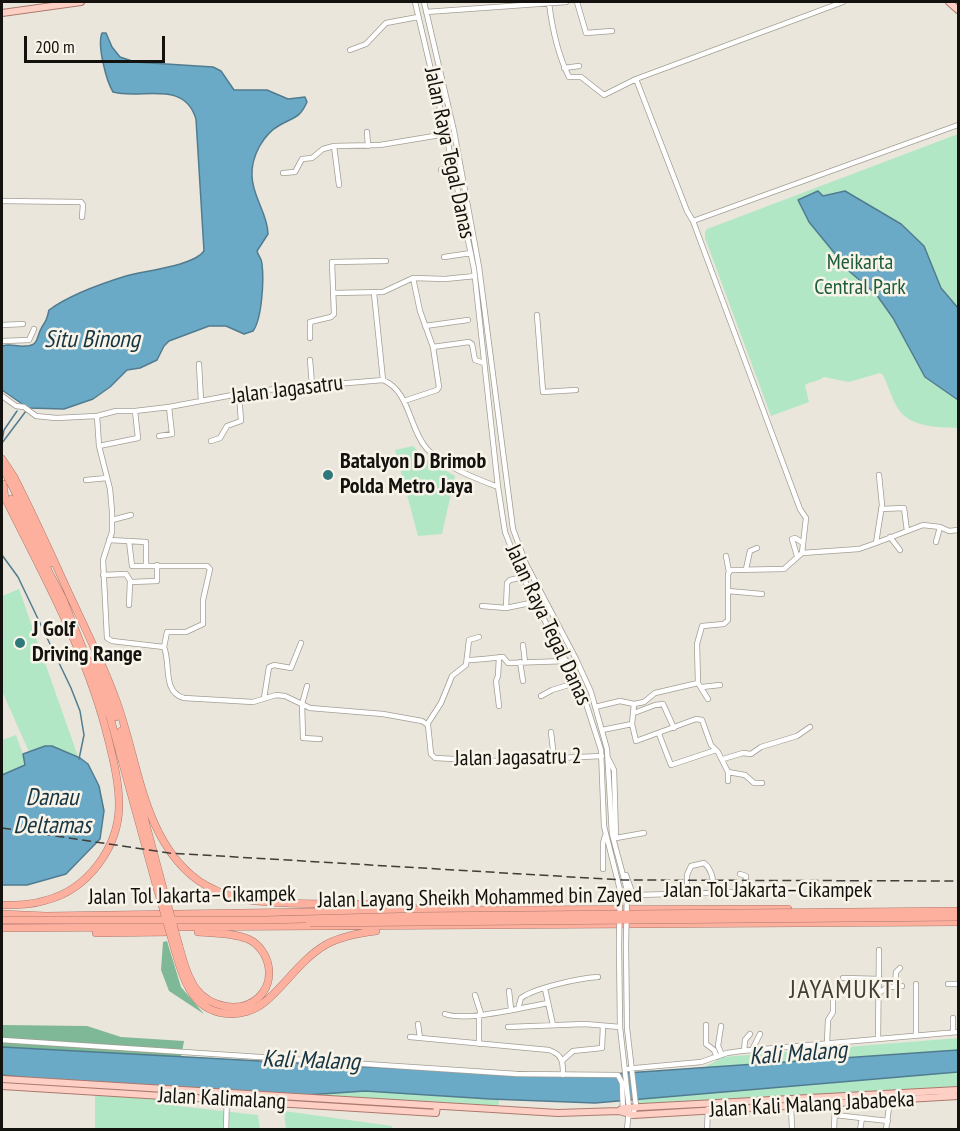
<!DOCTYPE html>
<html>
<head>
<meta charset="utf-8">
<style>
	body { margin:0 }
	#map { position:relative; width:960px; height:1131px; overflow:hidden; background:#ebe6db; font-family:"PT Sans Narrow",sans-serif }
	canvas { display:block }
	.frame { position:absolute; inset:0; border:3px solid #13120e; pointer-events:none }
	.scale { position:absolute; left:24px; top:36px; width:141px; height:27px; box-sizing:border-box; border:3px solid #13120e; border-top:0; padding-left:8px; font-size:18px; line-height:21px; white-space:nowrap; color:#13120e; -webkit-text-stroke:4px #f9f4e9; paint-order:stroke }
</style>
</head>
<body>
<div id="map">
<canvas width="960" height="1131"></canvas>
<div class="frame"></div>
<div class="scale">200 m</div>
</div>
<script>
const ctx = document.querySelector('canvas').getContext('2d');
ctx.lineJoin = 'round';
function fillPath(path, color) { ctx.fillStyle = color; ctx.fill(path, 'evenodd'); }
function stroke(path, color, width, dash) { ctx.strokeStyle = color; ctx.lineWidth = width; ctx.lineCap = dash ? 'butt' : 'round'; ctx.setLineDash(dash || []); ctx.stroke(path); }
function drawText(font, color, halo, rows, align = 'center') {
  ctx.font = font + ' "PT Sans Narrow",sans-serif'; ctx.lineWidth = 5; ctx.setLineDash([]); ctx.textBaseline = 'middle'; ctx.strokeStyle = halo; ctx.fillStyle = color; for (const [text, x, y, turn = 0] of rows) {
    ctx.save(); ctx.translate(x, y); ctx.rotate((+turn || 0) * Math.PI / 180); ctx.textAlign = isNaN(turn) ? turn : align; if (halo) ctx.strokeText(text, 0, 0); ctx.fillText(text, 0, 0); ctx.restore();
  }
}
const green = new Path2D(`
	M958,134V428C938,427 909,428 897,407C891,397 888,385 883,375L880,373L849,382L824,377C818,382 811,381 805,385L809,402L771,416L705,238V232L707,229Z
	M413,446L423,457L455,476L442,534L418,536L395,450Z
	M19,589L81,765L41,779L2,691V596Z
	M16,735L25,760V765L2,775V740Z
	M958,1038V1050L701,1069L723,1057Z
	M958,1072V1096L661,1114L659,1108H636L635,1099Z
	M95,1086L179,1090L178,1106L258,1115L260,1129H95Z
	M365,1091L499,1100L498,1110L292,1096Z
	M284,1111L392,1126L393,1129H286Z`);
const forest = new Path2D(`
	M167,941L181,987L204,1014L169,991L161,970L163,942Z
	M2,1025L87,1026L121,1037L184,1041L181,1058L2,1047Z`);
const water = new Path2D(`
	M102,33H106L112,47L120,57L135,62L213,67L221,71L234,90H267L288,99L305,97L307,102C300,118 294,117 280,125C263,134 251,157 252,176C252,196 268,214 268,234L257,251C258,256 262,258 262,264C264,280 262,319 253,331L244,334L226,326H209L169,341L164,346L157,360L140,368L127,370L110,387L93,399L64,409L28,408L2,390V346C11,343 16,347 25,346C40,346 36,336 42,327C46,321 47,319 49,310C71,294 100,284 126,276C143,271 194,266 204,251L196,119C184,79 141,100 113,92C106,80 97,45 102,33Z
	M818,191L823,196L845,191L901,224L924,246L941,288L958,308V400L925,377L893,318L876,294L850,272L809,222L798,200Z
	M45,746H52L80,758L88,764L99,786L104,811L100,839L66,874L27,885H2V775L25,765L23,754Z
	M2,1047L371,1067L597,1075L958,1050V1072L595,1103L490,1099L365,1091L292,1096L95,1085L2,1075Z`);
const stream = new Path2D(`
	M2,441L4,430L17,411
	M2,443L26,411
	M2,555L18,577L71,688L80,711L84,735L79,759`);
const minor = new Path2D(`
	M415,2L446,134L474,269L498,487L505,532L519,568L535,602L583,694L601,750L604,826L620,890
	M424,2L454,131L479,267L513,529L526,564L576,659L591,692L607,749L612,834L627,890
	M577,2L586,33L612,31
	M843,2L636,79L687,211L693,221L958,125
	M549,3C552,27 558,55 569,77H581L604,95L636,79
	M426,12L566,2
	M350,50L366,44L386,23L418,17
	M564,68L579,66
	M367,132L368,146
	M334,146L339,185
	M441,170L453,167
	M283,173L295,172L302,159L312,158L323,149L334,146L380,145L446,134
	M2,201L81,202L83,205L82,217
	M693,221L800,509L806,518L802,553
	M444,257L471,253
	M333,293L383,292L413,278L445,279L475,276
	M374,293L383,380
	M537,315L543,392L576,390
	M2,325L23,324
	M425,326L468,320
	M310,338V322L331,317L334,314L332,262L386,261
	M2,341L29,340L34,329
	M433,347L469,342L472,344L475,360L484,363
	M310,360L312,385
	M199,364L201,401
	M2,396L16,406L24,407L36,416L56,418L97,416L116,411H135L169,407L254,391L383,380C410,391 409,429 427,449C443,466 477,479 498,487
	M404,401L437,390L439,387L433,347L420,311L413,278
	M97,416L99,446L110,489L112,511V532L103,560L107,638L112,641L164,647C171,664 162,692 184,698L253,702L276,695L285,696L310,708L383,714L422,721L428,725L431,754L435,758L492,761L602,756
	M159,436L172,434L169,407
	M211,441L220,438L227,426L241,421L239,394
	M99,446L138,438L135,411
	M86,480L107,478
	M881,509L904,508L907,531
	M112,520L131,515
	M940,527L949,531L958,530
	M890,537L900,550
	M109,540L146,542V565
	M129,541L132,566H207L210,569L203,600V624L186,632H167L164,647
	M876,543L923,525L940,527L936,542
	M726,556L729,572
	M797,556L792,539L795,538L803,543
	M746,569L750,551L757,548
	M103,575L126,574L131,582L157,581V565
	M728,591L762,594
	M129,605L130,581
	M482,606L506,608L535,602
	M506,608L507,583L510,580L523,577
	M523,645L525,662
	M499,657L498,676L496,681L499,706
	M467,660C480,660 491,658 503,657L508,663L567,661
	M520,662L523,681
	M698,683L708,699
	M307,686L302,704L303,738L320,739
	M702,687L720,685
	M541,696L552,690L578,682
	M264,698L269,667L274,665L291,668L301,643
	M634,704L632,724L636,741L696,719L702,720L711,745L718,752L728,772L745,775L754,783H762
	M595,707L620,701L634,704L644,702L655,693L698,683L697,644L702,626L724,624L728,620V574L731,570L784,569L802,553L859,549L876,543L882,505L879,475
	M634,713L655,705L663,704L674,728
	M428,723L441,703L452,676L466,665L469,640L479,637
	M602,730L632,724
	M551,732L554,758
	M659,734L671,765L716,750
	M608,758L614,770L616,838L644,833
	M723,759L743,753L751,754L761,747L797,736L810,727
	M728,781V772
	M603,869V843L605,836
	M626,875L632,892L637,895L742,892L745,890L746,876L740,874
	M687,893V875L691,866L704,863C713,870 713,882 715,892
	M619,945L620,1027L629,1108L627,1130
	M626,946L627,1028L636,1106L632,1116
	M843,978L880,979
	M948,984H958
	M895,987L896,972L900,968
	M545,989L553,1025
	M509,991L511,1009
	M880,992L888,987L902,986
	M475,995L481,1014
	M518,1009L521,998C535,988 579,978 598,977
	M445,1014C466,1022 525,1007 548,1003
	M479,1015V1044
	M418,1024L420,1038
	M706,1025V1044L714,1050L717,1057
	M721,1026L718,1046L722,1055
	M508,1027L585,1024L620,1027
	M953,1032V1018
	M916,1035V984
	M410,1037L549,1050C563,1055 563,1062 563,1075
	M878,1038L879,950
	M2,1040L517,1074L618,1075L622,1083L623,1111
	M827,1043L828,1020L833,1012V994
	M752,1050L760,1034
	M744,1051L745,1040L750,1034
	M563,1060L573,1051L602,1048L603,1026
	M625,1069L701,1062L727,1053L741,1051L958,1032
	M791,1105L792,1130
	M835,1115L888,1121
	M226,1130L227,1093
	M707,1130L708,1109
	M834,1130L835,1103
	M860,1130L862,1118
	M886,1130L890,1100`);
const major = new Path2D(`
	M949,2L958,10
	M2,13L81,2
	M2,1079L558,1113L619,1111L623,1108L958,1090
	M2,1086L436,1113L437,1106
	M619,1111L633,1115L958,1096`);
const highway = new Path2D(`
	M2,459L14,477C34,516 52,556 70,596C86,630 103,664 116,700C132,743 138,792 159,833C172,858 190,879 215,890C238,901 262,902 286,903C328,905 372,902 413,907
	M2,466L51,563
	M11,499L63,599L110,717L157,888
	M95,660L116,717
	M121,731L163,888
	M2,905C17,905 32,905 47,900C88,889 119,847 119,805C119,783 114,763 109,742C88,655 45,578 5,498L3,484
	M2,914L46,916L437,910L788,909
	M2,928L958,922
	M96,933L174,932
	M179,946C183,960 187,976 196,989C210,1007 240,1014 258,998C277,981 270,949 248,939C233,933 214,933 198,932
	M174,947C178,961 182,977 190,990C206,1018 243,1021 266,1001C287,983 302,958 327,944C342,936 360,933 376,931`);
const rail = new Path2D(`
	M2,828L169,853L623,880L958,881`);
const minorBridge = new Path2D(`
	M619,945L620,890
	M626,946L627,890`);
const highwayBridge = new Path2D(`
	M157,888L174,947
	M163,888L179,946
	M2,920H265L419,916L958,911
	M310,923L958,917`);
const markers = [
	[328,475,6,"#2f797a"],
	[20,643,6,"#2f797a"]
];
const streetNames = [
	["Jalan Raya Tegal Danas",449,153,78],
	["Jalan Jagasatru",287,390,-7],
	["Jalan Raya Tegal Danas",548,625,65],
	["Jalan Jagasatru 2",518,758,-1],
	["Jalan Tol Jakarta–Cikampek",768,891],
	["Jalan Tol Jakarta–Cikampek",192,896,-1],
	["Jalan Layang Sheikh Mohammed bin Zayed",480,898,-1],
	["Jalan Kalimalang",222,1099,3],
	["Jalan Kali Malang Jababeka",812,1105,-3]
];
const parkNames = [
	["Meikarta",860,263],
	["Central Park",860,288]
];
const poiNames = [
	["Batalyon D Brimob",340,462],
	["Polda Metro Jaya",340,487],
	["J Golf",32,630],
	["Driving Range",32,655]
];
const waterNames = [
	["Situ Binong",92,340],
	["Danau",52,798],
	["Deltamas",52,826],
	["Kali Malang",798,1054,-4],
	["Kali Malang",311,1061,2]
];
const quarterNames = [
	["JAYAMUKTI",846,991]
];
fillPath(green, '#b2e7c6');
fillPath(forest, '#7fb896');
fillPath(water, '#6baac7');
stroke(water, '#517c90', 1.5);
stroke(stream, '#517c90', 1.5);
stroke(minor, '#a39e94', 6);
stroke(major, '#ac796c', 8);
stroke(highway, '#ac796c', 8);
stroke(minor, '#fff', 4.5);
stroke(major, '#fed0c5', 6);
stroke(highway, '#feb09f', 7);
stroke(rail, '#3f3d37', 1.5, [9, 4.5]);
stroke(minorBridge, '#a39e94', 6, []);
stroke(highwayBridge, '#ac796c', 8, []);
stroke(minorBridge, '#fff', 4.5);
stroke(highwayBridge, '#feb09f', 7);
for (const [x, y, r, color] of markers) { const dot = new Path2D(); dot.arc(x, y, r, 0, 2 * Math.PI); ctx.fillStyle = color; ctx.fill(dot); stroke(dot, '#f9f4e9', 2); }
drawText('22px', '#13120e', '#f9f4e9', streetNames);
drawText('22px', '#1c5d3c', '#f9f4e9', parkNames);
drawText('bold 22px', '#13120e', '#f9f4e9', poiNames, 'left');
drawText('italic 24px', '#163441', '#f9f4e9', waterNames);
ctx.letterSpacing = '1.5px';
drawText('26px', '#433f37', '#f9f4e9', quarterNames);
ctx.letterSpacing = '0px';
</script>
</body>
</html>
